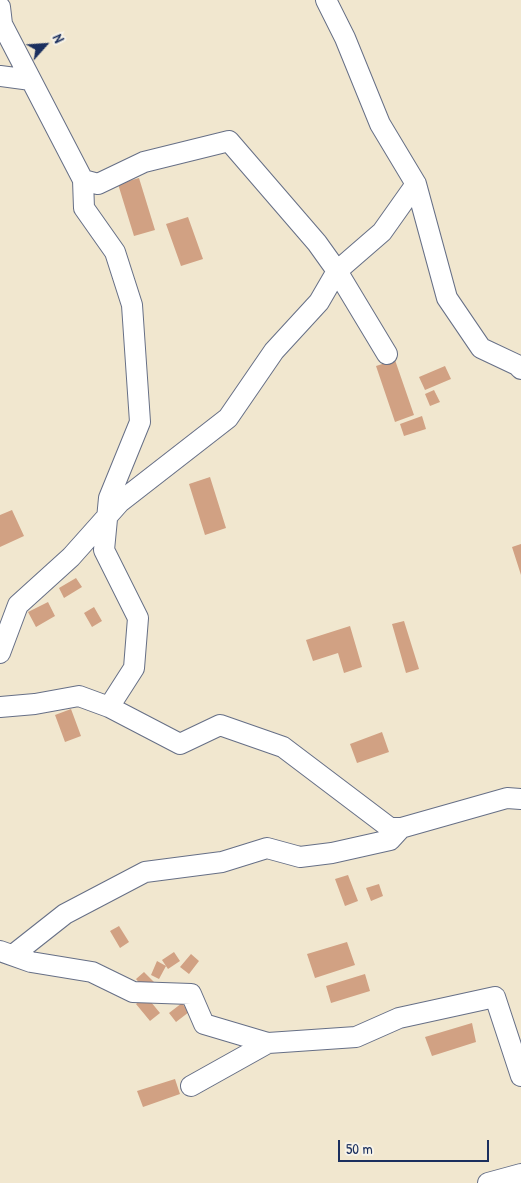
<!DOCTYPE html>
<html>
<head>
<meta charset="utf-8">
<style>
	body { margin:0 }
	#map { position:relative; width:521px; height:1183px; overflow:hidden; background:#f1e7cf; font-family:"Patrick Hand",sans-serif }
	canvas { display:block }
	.north { position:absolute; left:20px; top:20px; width:50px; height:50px; -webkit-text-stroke:4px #f7f3e8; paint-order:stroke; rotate:64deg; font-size:14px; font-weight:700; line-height:20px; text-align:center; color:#1b2f5e }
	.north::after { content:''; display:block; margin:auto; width:18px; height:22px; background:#1b2f5e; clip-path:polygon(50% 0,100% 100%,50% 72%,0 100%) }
	.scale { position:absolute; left:338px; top:1140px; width:151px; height:22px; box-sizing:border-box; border:2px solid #1b2f5e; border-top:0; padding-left:6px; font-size:15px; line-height:18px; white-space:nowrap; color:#1b2f5e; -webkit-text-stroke:4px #f7f3e8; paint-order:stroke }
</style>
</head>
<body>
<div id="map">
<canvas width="521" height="1183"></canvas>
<div class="north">N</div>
<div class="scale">50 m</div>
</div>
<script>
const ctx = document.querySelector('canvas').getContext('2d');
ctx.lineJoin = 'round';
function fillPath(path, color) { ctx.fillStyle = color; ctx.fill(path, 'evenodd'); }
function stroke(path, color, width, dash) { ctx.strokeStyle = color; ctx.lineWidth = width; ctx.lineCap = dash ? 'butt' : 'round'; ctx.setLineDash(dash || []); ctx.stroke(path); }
const building = new Path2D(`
	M139,178L155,230L134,236L118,184Z
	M188,217L203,259L181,266L166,224Z
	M395,360L414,415L395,422L376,366Z
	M445,366L451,379L425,390L419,377Z
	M434,390L440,402L430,406L425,394Z
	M422,416L426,429L404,436L400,424Z
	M210,477L226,528L205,535L189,484Z
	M12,510L24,536L0,547V515Z
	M521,544V575L512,547Z
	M76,578L82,587L64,598L59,588Z
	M48,602L55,616L36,627L28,612Z
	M94,607L102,621L92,627L84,613Z
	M404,621L419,669L406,673L392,624Z
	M350,626L362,667L344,673L338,653L313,661L306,640Z
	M71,709L81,736L65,742L55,715Z
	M382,732L389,752L357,763L350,744Z
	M348,875L358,901L345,906L335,879Z
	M379,884L383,896L371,901L366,888Z
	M119,926L129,942L120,948L110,931Z
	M347,942L355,965L315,978L307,954Z
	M174,952L180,961L168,969L162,960Z
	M191,954L199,961L189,974L180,967Z
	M157,961L166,966L159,979L151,975Z
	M144,972L154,982L145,990L136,979Z
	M365,974L370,991L331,1003L326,986Z
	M146,996L160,1013L150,1021L136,1004Z
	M182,1003L189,1012L176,1022L169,1013Z
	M472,1023L476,1042L432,1056L425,1037Z
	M175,1079L180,1094L143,1107L137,1091Z`);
const minor = new Path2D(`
	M326,0L345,38L380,124L416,184L447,298L481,348L517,365L521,369
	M0,7L2,24L83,180L84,208L115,252L132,305L140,422L109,498L104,550L138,618L134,668L109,707L180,744L220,725L283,747L390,828H401L507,798L521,799
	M0,76L31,80
	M83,180L98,184L144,162L229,141L317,243L337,271L387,354
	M0,653L18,605L71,557L120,502L228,418L274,351L319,302L337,271L382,232L416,184
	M0,707L35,704L79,696L109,707
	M0,951L31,962L92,972L133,992L191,994L204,1024L268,1043L356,1037L399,1018L495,997L521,1076
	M13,955L65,914L145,872L222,862L267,848L300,857L332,853L390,840L401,828
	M191,1086L268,1043
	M488,1183L521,1174`);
fillPath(building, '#d1a183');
stroke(minor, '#666f86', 22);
stroke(minor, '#fff', 20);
</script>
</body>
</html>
